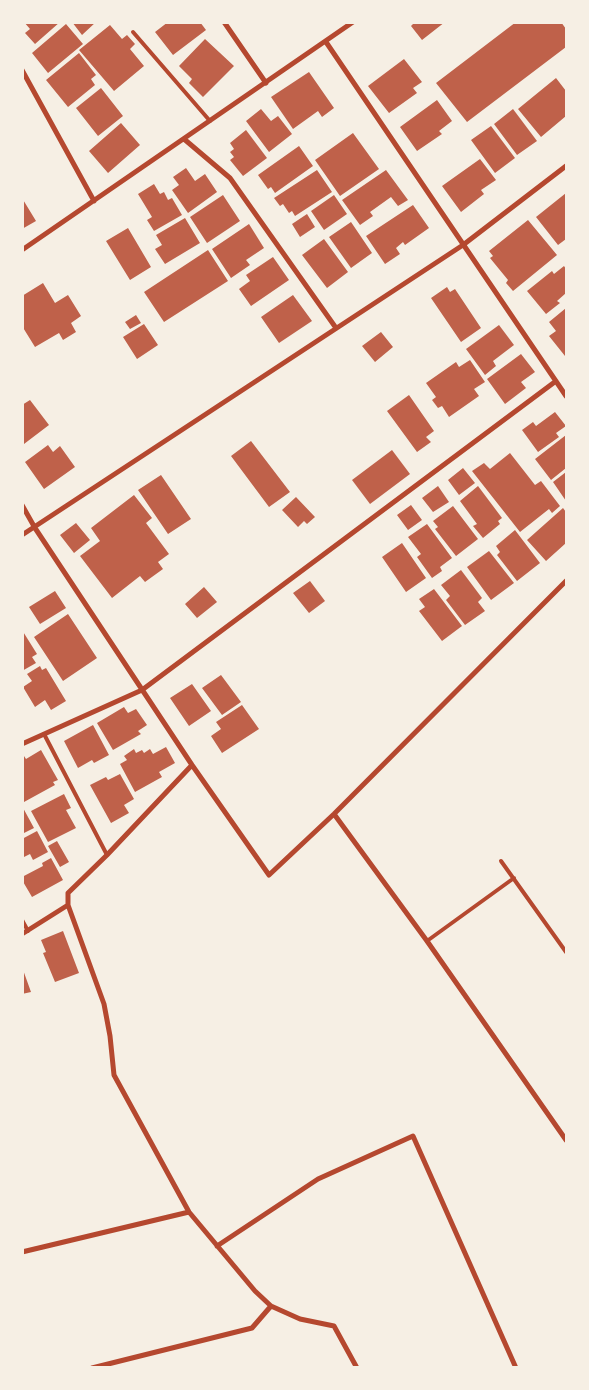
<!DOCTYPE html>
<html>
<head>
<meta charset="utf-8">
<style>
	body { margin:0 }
	#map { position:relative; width:589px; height:1390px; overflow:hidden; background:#f6efe4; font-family:"Fira Sans",sans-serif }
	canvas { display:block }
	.frame { position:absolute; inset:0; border:24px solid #f6efe4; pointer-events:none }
</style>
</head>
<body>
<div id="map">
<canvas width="589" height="1390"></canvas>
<div class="frame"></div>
</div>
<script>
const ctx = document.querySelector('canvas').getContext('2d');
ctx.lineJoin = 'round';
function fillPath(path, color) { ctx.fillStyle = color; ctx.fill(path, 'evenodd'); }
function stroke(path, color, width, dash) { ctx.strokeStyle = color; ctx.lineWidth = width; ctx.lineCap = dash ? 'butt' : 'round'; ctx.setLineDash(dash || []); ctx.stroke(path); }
const building = new Path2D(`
	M24,22H60L35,44L25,33L30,29Z
	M72,22H96L82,35Z
	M168,22H200L206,30L173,55L155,32Z
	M415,22H445L422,40L411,26Z
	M516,22H561L566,29V47L467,122L436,83Z
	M66,24L83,44L48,73L32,53Z
	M110,25L122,39L127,35L135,44L130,49L144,66L114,91L79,50Z
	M205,39L234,66L203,97L189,83L192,79L179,66Z
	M79,53L96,75L91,79L95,85L68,107L46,80Z
	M404,59L422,82L413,88L417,93L389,113L368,86Z
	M309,72L334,108L322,117L318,111L293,129L271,97Z
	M556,78L566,91V116L541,137L518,109Z
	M101,88L123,116L98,136L76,108Z
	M437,100L452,121L439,131L442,134L417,151L400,127Z
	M261,109L271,121L278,116L292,134L269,152L246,121Z
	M513,109L537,141L517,155L494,124Z
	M121,123L140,145L108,173L89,151Z
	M491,126L515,158L495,173L471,140Z
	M246,130L267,158L243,176L230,160L234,157L230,152L234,149L230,143Z
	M353,133L379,169L340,196L315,160Z
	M299,146L313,166L275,193L271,187L268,189L258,175Z
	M480,159L496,180L481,190L484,194L461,212L442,186Z
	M186,168L195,181L205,174L217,192L188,213L172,190L179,185L173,177Z
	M317,170L332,192L295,216L292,211L289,213L283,204L280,206L274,198Z
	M386,170L408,200L398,206L391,197L370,212L373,216L360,225L342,200Z
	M154,184L160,194L164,192L168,200L172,198L182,215L154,231L147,220L152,217L138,194Z
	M566,193V239L558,245L536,217Z
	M223,195L240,221L207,243L190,217Z
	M334,195L347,214L324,230L311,211Z
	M22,198L36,221L22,229Z
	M413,205L429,228L405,245L403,242L396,248L400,254L385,264L366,236Z
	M307,214L315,227L300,237L292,224Z
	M185,218L200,243L165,264L155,249L162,245L156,235Z
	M528,220L557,255L513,291L506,283L508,280L490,258L493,256L489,251Z
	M351,222L372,253L351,268L329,237Z
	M249,224L264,248L246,260L250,265L231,278L212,249Z
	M128,228L151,267L130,280L106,241Z
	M324,239L348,272L327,288L302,255Z
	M208,250L228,281L164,322L144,292Z
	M273,257L289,280L251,306L239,289L250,281L246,275Z
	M564,266L566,269V293L557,301L560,303L546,314L527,291L552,271L554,274Z
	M43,283L55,303L68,295L81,316L71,323L76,332L63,340L59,333L35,347L22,326V296Z
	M447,287L450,292L455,289L481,328L461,342L431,298Z
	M293,295L312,321L279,343L261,317Z
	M566,308V355L565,356L549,336L556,331L549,322Z
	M136,315L141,323L130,329L125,322Z
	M144,324L158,345L137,359L123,337Z
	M499,325L514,345L493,361L496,366L485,375L466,349Z
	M381,332L393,347L375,362L362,346Z
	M521,354L535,372L521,382L526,388L505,404L487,379Z
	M470,360L485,382L474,389L479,396L449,417L442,406L438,408L432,400L436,397L426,383L456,362L459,367Z
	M409,395L434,431L426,437L431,442L417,452L387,411Z
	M30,400L49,425L24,444L22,405Z
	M555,412L566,426L556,433L559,437L538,452L522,430L533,422L536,426Z
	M566,435V468L551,480L535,459Z
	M251,441L290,492L269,507L231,456Z
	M48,445L53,452L60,446L75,467L44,489L25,462Z
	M392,450L410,474L370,504L352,480Z
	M510,453L535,485L541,481L560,506L552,513L549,509L520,532L472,471L484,463L490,469Z
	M463,468L475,483L459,495L448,480Z
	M566,472V501L553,482Z
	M161,475L191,519L168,534L138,490Z
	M438,486L449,502L433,512L422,498Z
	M478,486L502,518L498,521L500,524L483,538L473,526L477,524L460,501Z
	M134,495L152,518L146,523L169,554L158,562L163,569L145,582L140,576L112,598L80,556L100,541L91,528Z
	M296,497L315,517L307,524L304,521L298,527L282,510Z
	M411,505L422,520L408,530L397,515Z
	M453,506L478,539L456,556L435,529L438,527L433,521Z
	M563,508L566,512V543L546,561L527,540Z
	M76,523L90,540L74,553L60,535Z
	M427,524L452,558L440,567L442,571L432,578L417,557L421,554L408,537Z
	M515,530L540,563L517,581L497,555L500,552L496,546Z
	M402,543L426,578L406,592L382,557Z
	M489,551L514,583L491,600L467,567Z
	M461,570L482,598L478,602L485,611L465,625L446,600L450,596L441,585Z
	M310,581L325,601L309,613L293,593Z
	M204,587L217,602L197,618L185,604Z
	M434,589L462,626L442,641L419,611L425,607L419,599Z
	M55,591L66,608L40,624L29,607Z
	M68,614L97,658L63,681L34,637Z
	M22,630L37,654L32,657L36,663L22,671Z
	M40,666L42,670L46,668L66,701L51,710L45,700L35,707L23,687L32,681L27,674Z
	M221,675L241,702L222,715L202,688Z
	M192,684L211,711L189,726L170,698Z
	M242,705L259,729L222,753L211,736L221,729L216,722Z
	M124,707L128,713L136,709L147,725L138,731L141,734L113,750L97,723Z
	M93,725L109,755L94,763L92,760L78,768L64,741Z
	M166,747L175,763L159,772L162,777L135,792L120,764L127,760L124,756L134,749L136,753L142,750L144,753L150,749L153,754Z
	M41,750L58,780L53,782L55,785L24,802L22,799V753L26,759Z
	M120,774L134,799L124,805L129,813L111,823L90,785L106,777L108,780Z
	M64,794L71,808L66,810L76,828L48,842L31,811Z
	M22,806L34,828L22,834Z
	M37,831L48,852L33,860L30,854L22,858V839Z
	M57,841L69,862L60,867L48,846Z
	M51,858L63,880L32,897L22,880V877L43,866L42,863Z
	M63,931L79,973L55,982L43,953L46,952L41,940Z
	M22,967L31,992L22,994Z`);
const service = new Path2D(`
	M133,32L210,121
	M44,734L107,855
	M501,861L566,952
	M22,920L28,931
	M427,941L514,878`);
const minor = new Path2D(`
	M224,22L266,83
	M326,42L566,396
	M22,70L94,201
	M184,139L230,178L336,328
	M22,250L353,22
	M22,505L35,528L192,765L269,875L334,814L566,581
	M22,535L463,245L566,166
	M22,744L142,690L556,381
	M334,814L427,941L566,1140
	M68,905L104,1004L110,1036L114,1075L189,1212L255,1291L271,1306L300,1319L334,1326L357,1368
	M22,934L68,905V893L107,855L192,765
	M217,1246L318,1179L413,1136L516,1368
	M22,1252L189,1212
	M92,1368L252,1328L271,1306`);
fillPath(building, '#bf614a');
stroke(service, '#b5482f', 4);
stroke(minor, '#b5482f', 5);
</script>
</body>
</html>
